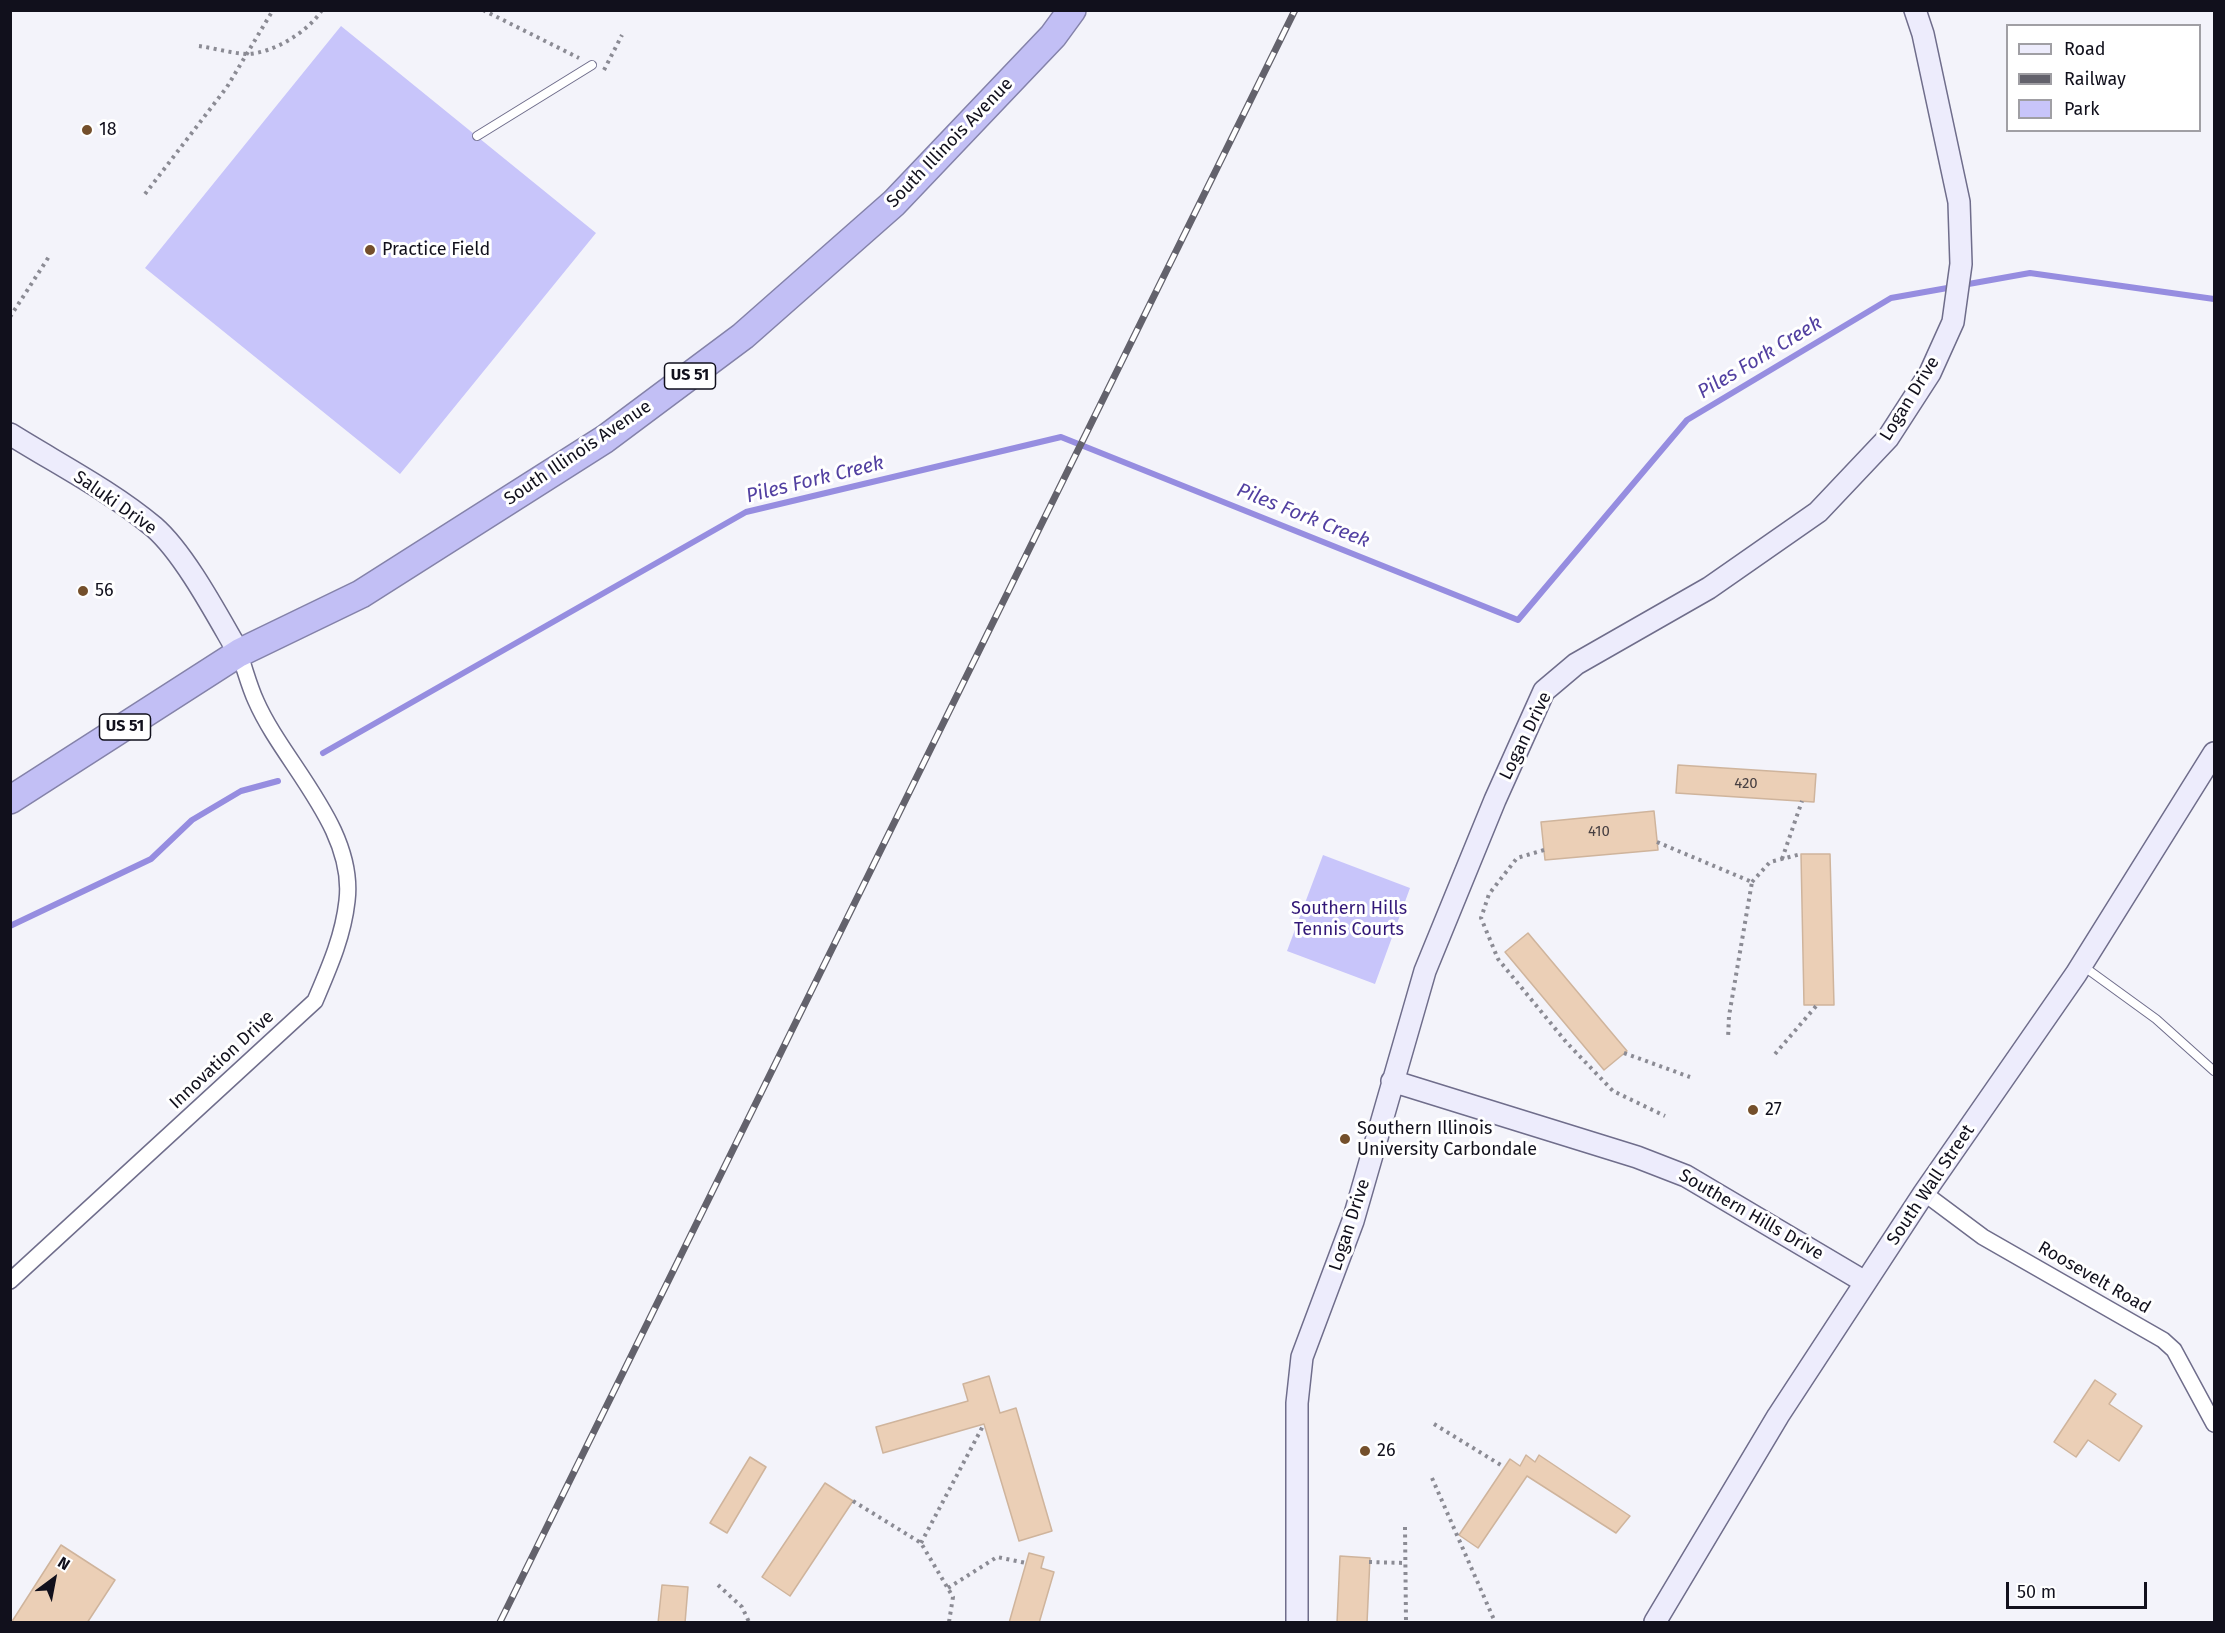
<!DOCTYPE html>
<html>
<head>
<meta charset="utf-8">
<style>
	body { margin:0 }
	#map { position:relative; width:2225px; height:1633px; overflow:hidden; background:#f3f3fa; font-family:"Fira Sans",sans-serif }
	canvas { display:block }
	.frame { position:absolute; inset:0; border:12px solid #11101c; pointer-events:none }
	.legend { position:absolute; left:2006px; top:24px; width:195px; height:108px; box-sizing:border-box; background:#fff; border:2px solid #a09fa4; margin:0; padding:8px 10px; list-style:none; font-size:18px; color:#11101c }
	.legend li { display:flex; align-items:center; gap:12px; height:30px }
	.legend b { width:30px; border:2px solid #a09fa4 }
	.north { position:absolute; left:24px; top:1549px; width:60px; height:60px; -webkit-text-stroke:4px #fff; paint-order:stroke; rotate:32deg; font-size:16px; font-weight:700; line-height:24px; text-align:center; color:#11101c }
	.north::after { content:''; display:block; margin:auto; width:21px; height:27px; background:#11101c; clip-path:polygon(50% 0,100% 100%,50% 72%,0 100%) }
	.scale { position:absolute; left:2006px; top:1582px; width:141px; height:27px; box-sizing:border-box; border:3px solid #11101c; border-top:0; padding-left:8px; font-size:18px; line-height:21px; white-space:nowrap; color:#11101c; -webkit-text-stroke:4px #fff; paint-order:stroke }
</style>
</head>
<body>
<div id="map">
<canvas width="2225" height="1633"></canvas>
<div class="frame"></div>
<ul class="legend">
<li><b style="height:8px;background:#edecfc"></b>Road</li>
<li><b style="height:8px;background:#63626c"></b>Railway</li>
<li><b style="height:16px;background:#c8c5fa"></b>Park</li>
</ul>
<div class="north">N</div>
<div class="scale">50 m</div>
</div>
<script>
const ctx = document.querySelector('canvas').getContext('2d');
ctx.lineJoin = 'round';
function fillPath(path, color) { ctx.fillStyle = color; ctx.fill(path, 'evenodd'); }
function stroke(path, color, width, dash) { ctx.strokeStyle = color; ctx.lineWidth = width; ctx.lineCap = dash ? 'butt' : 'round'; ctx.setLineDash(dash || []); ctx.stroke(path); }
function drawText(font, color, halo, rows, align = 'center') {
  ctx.font = font + ' "Fira Sans",sans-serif'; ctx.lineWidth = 6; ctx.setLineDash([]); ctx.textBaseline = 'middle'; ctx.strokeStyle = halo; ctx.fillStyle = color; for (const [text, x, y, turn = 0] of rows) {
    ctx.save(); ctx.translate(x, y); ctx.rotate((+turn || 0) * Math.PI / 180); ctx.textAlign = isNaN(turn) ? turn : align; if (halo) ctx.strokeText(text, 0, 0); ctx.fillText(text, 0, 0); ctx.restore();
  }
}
const green = new Path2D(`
	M341,26L596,233L400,474L145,268Z
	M1323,855L1410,888L1375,984L1287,951Z`);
const stream = new Path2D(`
	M1963,285L2030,273L2214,299
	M323,753L746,512L1061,437L1518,620L1687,420L1891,298L1953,287
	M10,926L151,859L192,820L241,791L278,781`);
const building = new Path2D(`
	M1678,765L1816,774L1814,802L1676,793Z
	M1654,811L1658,850L1545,860L1541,822Z
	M1801,854H1830L1834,1005H1804Z
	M1528,933L1627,1051L1604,1070L1505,952Z
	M989,1376L1000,1413L1016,1408L1052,1531L1019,1541L984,1424L883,1453L876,1427L968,1401L963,1384Z
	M2095,1380L2116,1394L2109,1404L2142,1426L2119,1461L2088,1440L2076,1457L2054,1442Z
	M1526,1455L1535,1462L1539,1455L1630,1516L1616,1533L1527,1476L1478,1548L1459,1535L1510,1459L1520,1466Z
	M750,1457L766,1467L727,1533L710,1523Z
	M825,1483L853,1501L790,1596L762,1577Z
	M61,1545L115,1580L87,1623H11Z
	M1029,1553L1044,1557L1041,1568L1054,1572L1039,1623H1009Z
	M1340,1556L1370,1558L1367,1623H1337Z
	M662,1585L688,1587L685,1623H658Z`);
const path = new Path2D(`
	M483,10L579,58
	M199,46C214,48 230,53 246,54C272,54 308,32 322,10
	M604,70L622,35
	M145,194L227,87L273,10
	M10,317L50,255
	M1657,842L1752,882L1729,1016L1728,1039
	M1544,850L1517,858L1489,894L1481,918L1498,959L1567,1043L1613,1091L1665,1116
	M1782,859L1802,801
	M1752,882L1770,862L1801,854
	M1624,1053L1690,1077
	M1775,1054L1817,1005
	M1434,1424L1504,1467
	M1432,1478L1495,1622
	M853,1501L921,1543L953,1597L949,1622
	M1405,1527L1406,1622
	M921,1543L984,1424
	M1369,1562L1405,1563
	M718,1585L742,1607L749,1622
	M948,1588L997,1557L1026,1563`);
const lane = new Path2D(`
	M477,136L592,65
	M2083,966L2156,1019L2214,1071`);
const street = new Path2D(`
	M1924,1193L1983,1237L2163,1340L2174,1350L2214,1424
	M10,1281L315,1001C329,968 343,937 347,901C356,828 283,763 256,701C249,686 245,669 239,653`);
const secondary = new Path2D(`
	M10,434C58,464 111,491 154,527C185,554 218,617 239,653
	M1392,1081L1637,1157L1686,1176L1865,1282
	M1297,1622V1403L1302,1357L1353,1221L1425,971L1495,800L1544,691L1576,664L1709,588L1818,512L1888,438L1930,373L1953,322L1961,264L1959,202L1923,34L1915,10
	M1655,1622L1778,1416L1924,1193L2076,974L2214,753`);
const highway = new Path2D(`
	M10,800L239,653L361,594L605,439L743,336L894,203L1053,36L1072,10`);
const rail = new Path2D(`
	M500,1622L1295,10`);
const markers = [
	[87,130,6,"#744f2b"],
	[370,250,6,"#744f2b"],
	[83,591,6,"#744f2b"],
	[1753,1110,6,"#744f2b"],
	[1345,1139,6,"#744f2b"],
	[1365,1451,6,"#744f2b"]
];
const numberNames = [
	["420",1746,784],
	["410",1599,832]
];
const shields = [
	[690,376,51],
	[125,727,51]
];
const shieldNames = [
	["US 51",690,376],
	["US 51",125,727]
];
const poiNames = [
	["18",99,130],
	["Practice Field",382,250],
	["56",95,591],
	["27",1765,1110],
	["Southern Illinois",1357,1129],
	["University Carbondale",1357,1150],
	["26",1377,1451]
];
const streetNames = [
	["South Illinois Avenue",950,143,-46],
	["Logan Drive",1910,399,-58],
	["South Illinois Avenue",578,453,-34],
	["Saluki Drive",115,503,35],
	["Logan Drive",1526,736,-64],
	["Innovation Drive",222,1060,-43],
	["South Wall Street",1931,1185,-56],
	["Southern Hills Drive",1751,1215,30],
	["Logan Drive",1350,1225,-72],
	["Roosevelt Road",2094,1278,30]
];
const parkNames = [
	["Southern Hills",1349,909],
	["Tennis Courts",1349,930]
];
const waterNames = [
	["Piles Fork Creek",1760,358,-31],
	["Piles Fork Creek",815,480,-14],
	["Piles Fork Creek",1303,516,22]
];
fillPath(green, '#c8c5fa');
stroke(stream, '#968de0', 6);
fillPath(building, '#ebcfb6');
stroke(building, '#cfb49c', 1.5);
stroke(lane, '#6f6d8b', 10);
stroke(street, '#6f6d8b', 18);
stroke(secondary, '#6f6d8b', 24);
stroke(highway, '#8482a9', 30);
stroke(path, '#8b8b94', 4, [3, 4.5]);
stroke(lane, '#fff', 8);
stroke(street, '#fff', 15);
stroke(secondary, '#edecfc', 21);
stroke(highway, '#c2bff5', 27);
stroke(rail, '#63626c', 7);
stroke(rail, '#fff', 4.5, [14]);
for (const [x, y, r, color] of markers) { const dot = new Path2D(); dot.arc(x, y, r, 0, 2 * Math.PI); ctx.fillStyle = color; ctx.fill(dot); stroke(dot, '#fff', 2); }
drawText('15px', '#484042', null, numberNames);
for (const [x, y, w] of shields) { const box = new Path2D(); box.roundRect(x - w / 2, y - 13, w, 26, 4.5); ctx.fillStyle = '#fff'; ctx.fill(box); stroke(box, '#11101c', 1.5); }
drawText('bold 16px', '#11101c', null, shieldNames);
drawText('18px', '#11101c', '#fff', poiNames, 'left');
drawText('18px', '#11101c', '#fff', streetNames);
drawText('18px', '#321777', '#fff', parkNames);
drawText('italic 20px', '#5240a1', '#fff', waterNames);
</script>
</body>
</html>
